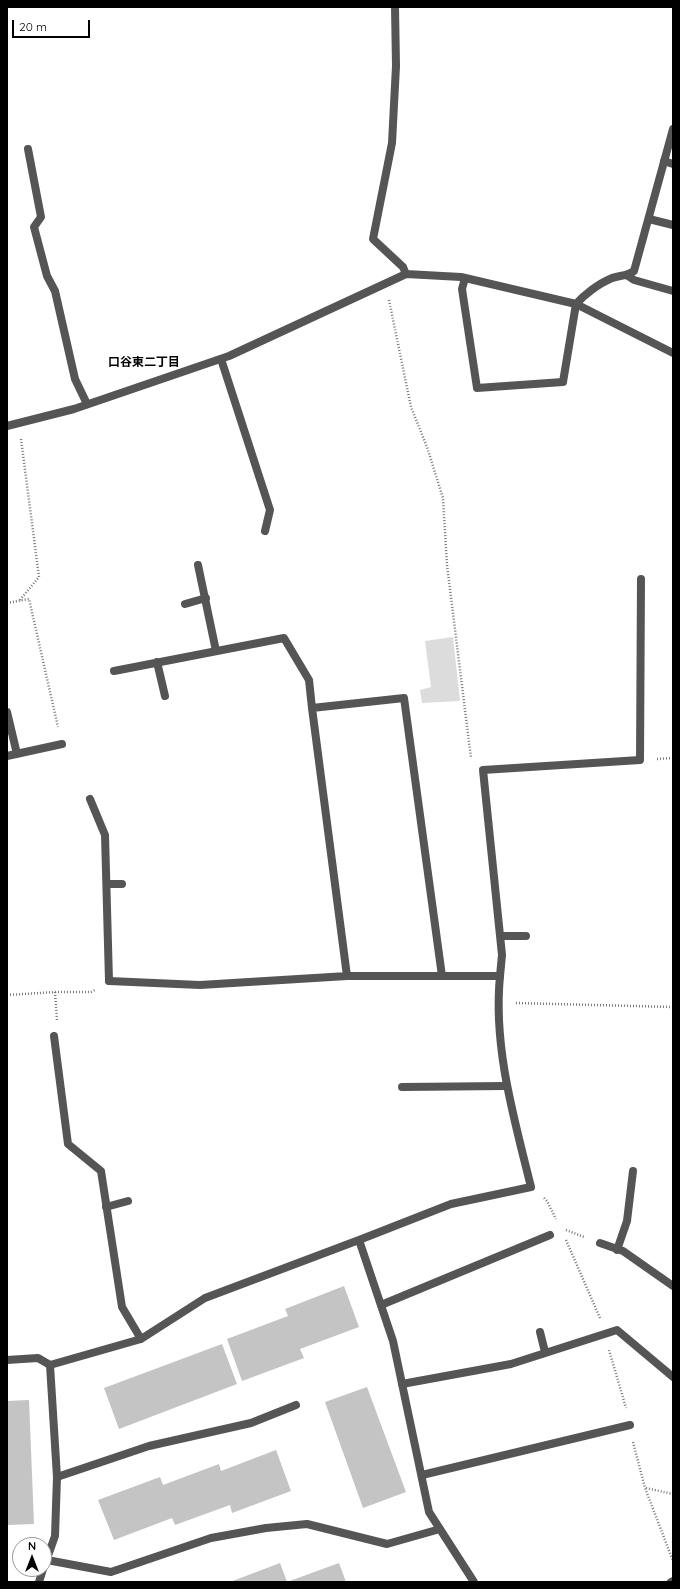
<!DOCTYPE html>
<html>
<head>
<meta charset="utf-8">
<style>
	body { margin:0 }
	#map { position:relative; width:680px; height:1589px; overflow:hidden; background:#fff; font-family:Quicksand,sans-serif }
	canvas { display:block }
	.frame { position:absolute; inset:0; border:8px solid #000; pointer-events:none }
	.north { position:absolute; left:12px; top:1537px; width:40px; height:40px; box-sizing:border-box; background:#fff; border:1px solid #999; border-radius:50%; rotate:0deg; font-size:11px; font-weight:700; line-height:16px; text-align:center; color:#000 }
	.north::after { content:''; display:block; margin:auto; width:14px; height:18px; background:#000; clip-path:polygon(50% 0,100% 100%,50% 72%,0 100%) }
	.scale { position:absolute; left:12px; top:20px; width:78px; height:18px; box-sizing:border-box; border:2px solid #000; border-top:0; padding-left:5px; font-size:12px; line-height:14px; white-space:nowrap; color:#000; -webkit-text-stroke:3px #fff; paint-order:stroke }
</style>
</head>
<body>
<div id="map">
<canvas width="680" height="1589"></canvas>
<div class="frame"></div>
<div class="north">N</div>
<div class="scale">20 m</div>
</div>
<script>
const ctx = document.querySelector('canvas').getContext('2d');
ctx.lineJoin = 'round';
function fillPath(path, color) { ctx.fillStyle = color; ctx.fill(path, 'evenodd'); }
function stroke(path, color, width, dash) { ctx.strokeStyle = color; ctx.lineWidth = width; ctx.lineCap = dash ? 'butt' : 'round'; ctx.setLineDash(dash || []); ctx.stroke(path); }
function drawText(font, color, halo, rows, align = 'center') {
  ctx.font = font + ' Quicksand,"Noto Sans JP",sans-serif'; ctx.lineWidth = 4; ctx.setLineDash([]); ctx.textBaseline = 'middle'; ctx.strokeStyle = halo; ctx.fillStyle = color; for (const [text, x, y, turn = 0] of rows) {
    ctx.save(); ctx.translate(x, y); ctx.rotate((+turn || 0) * Math.PI / 180); ctx.textAlign = isNaN(turn) ? turn : align; if (halo) ctx.strokeText(text, 0, 0); ctx.fillText(text, 0, 0); ctx.restore();
  }
}
const green = new Path2D(`
	M453,637L460,701L422,703L420,690L431,687L425,641Z`);
const building = new Path2D(`
	M344,1286L359,1327L300,1349L304,1358L242,1381L227,1339L288,1316L285,1309Z
	M222,1344L237,1384L119,1429L104,1388Z
	M367,1387L406,1492L363,1508L325,1402Z
	M29,1400L34,1524L7,1525V1401Z
	M276,1450L291,1491L232,1513L230,1505L175,1525L172,1518L114,1540L98,1500L160,1477L163,1485L219,1464L221,1471Z
	M280,1563L287,1582L339,1563L346,1582H230Z`);
const path = new Path2D(`
	M389,300L411,407L427,447L443,498L447,565L471,758
	M20,600L39,577L21,439
	M7,603L29,599L58,727
	M657,759L673,758
	M55,992L57,1020
	M7,995L55,992H91L95,990
	M516,1003L673,1007
	M544,1198L547,1201L556,1219
	M566,1230L584,1237
	M566,1240L600,1318
	M609,1350L626,1408
	M633,1442L645,1488L673,1561
	M646,1488L673,1494`);
const lane = new Path2D(`
	M28,149L41,217L34,227L47,276L55,291L75,379L87,404
	M664,161L673,164
	M649,219L673,225
	M221,359L270,510L265,531
	M198,565L216,651
	M185,604L206,598
	M157,662L165,696
	M114,671L284,638L309,680L312,708
	M7,712L17,754
	M7,756L62,744
	M90,799L105,835L109,981
	M107,884H122
	M501,936H526
	M500,976L502,955L483,770L640,760L641,579
	M402,1087L506,1086
	M106,1207L128,1201
	M600,1243L623,1251L673,1286
	M617,1250L627,1221L633,1171
	M381,1305L550,1235
	M540,1332L545,1352
	M7,1360L38,1358L50,1365
	M402,1384L511,1364L617,1330L673,1377
	M422,1475L630,1425
	M57,1477L149,1446L251,1423L296,1405
	M671,1582L673,1581`);
const street = new Path2D(`
	M395,7L396,66L392,143L373,239L403,267L406,274
	M628,276L634,280L673,291
	M465,278L462,289L477,388L563,382L576,304C584,295 598,284 610,279C618,275 626,277 634,271L673,129
	M7,426L74,409L229,356L406,274L461,277L576,304L673,353
	M347,976L312,708L404,698L442,976
	M54,1036L68,1144L101,1171L122,1307L141,1339
	M359,1240L393,1341L429,1512L474,1582
	M47,1560L111,1572L211,1538L266,1528L307,1524L387,1544L440,1529
	M44,1567L55,1536L57,1477L50,1365L141,1339L205,1298L359,1240L451,1204L531,1187C514,1118 493,1047 500,976H347L200,985L109,981
	M39,1582L43,1569`);
const neighbourhoodNames = [
	["口谷東二丁目",144,362]
];
fillPath(green, '#dcdcdc');
fillPath(building, '#c4c4c4');
stroke(path, '#777', 2.5, [1, 2]);
stroke(lane, '#555', 8);
stroke(street, '#555', 8);
drawText('bold 12px', '#000', '#fff', neighbourhoodNames);
</script>
</body>
</html>
